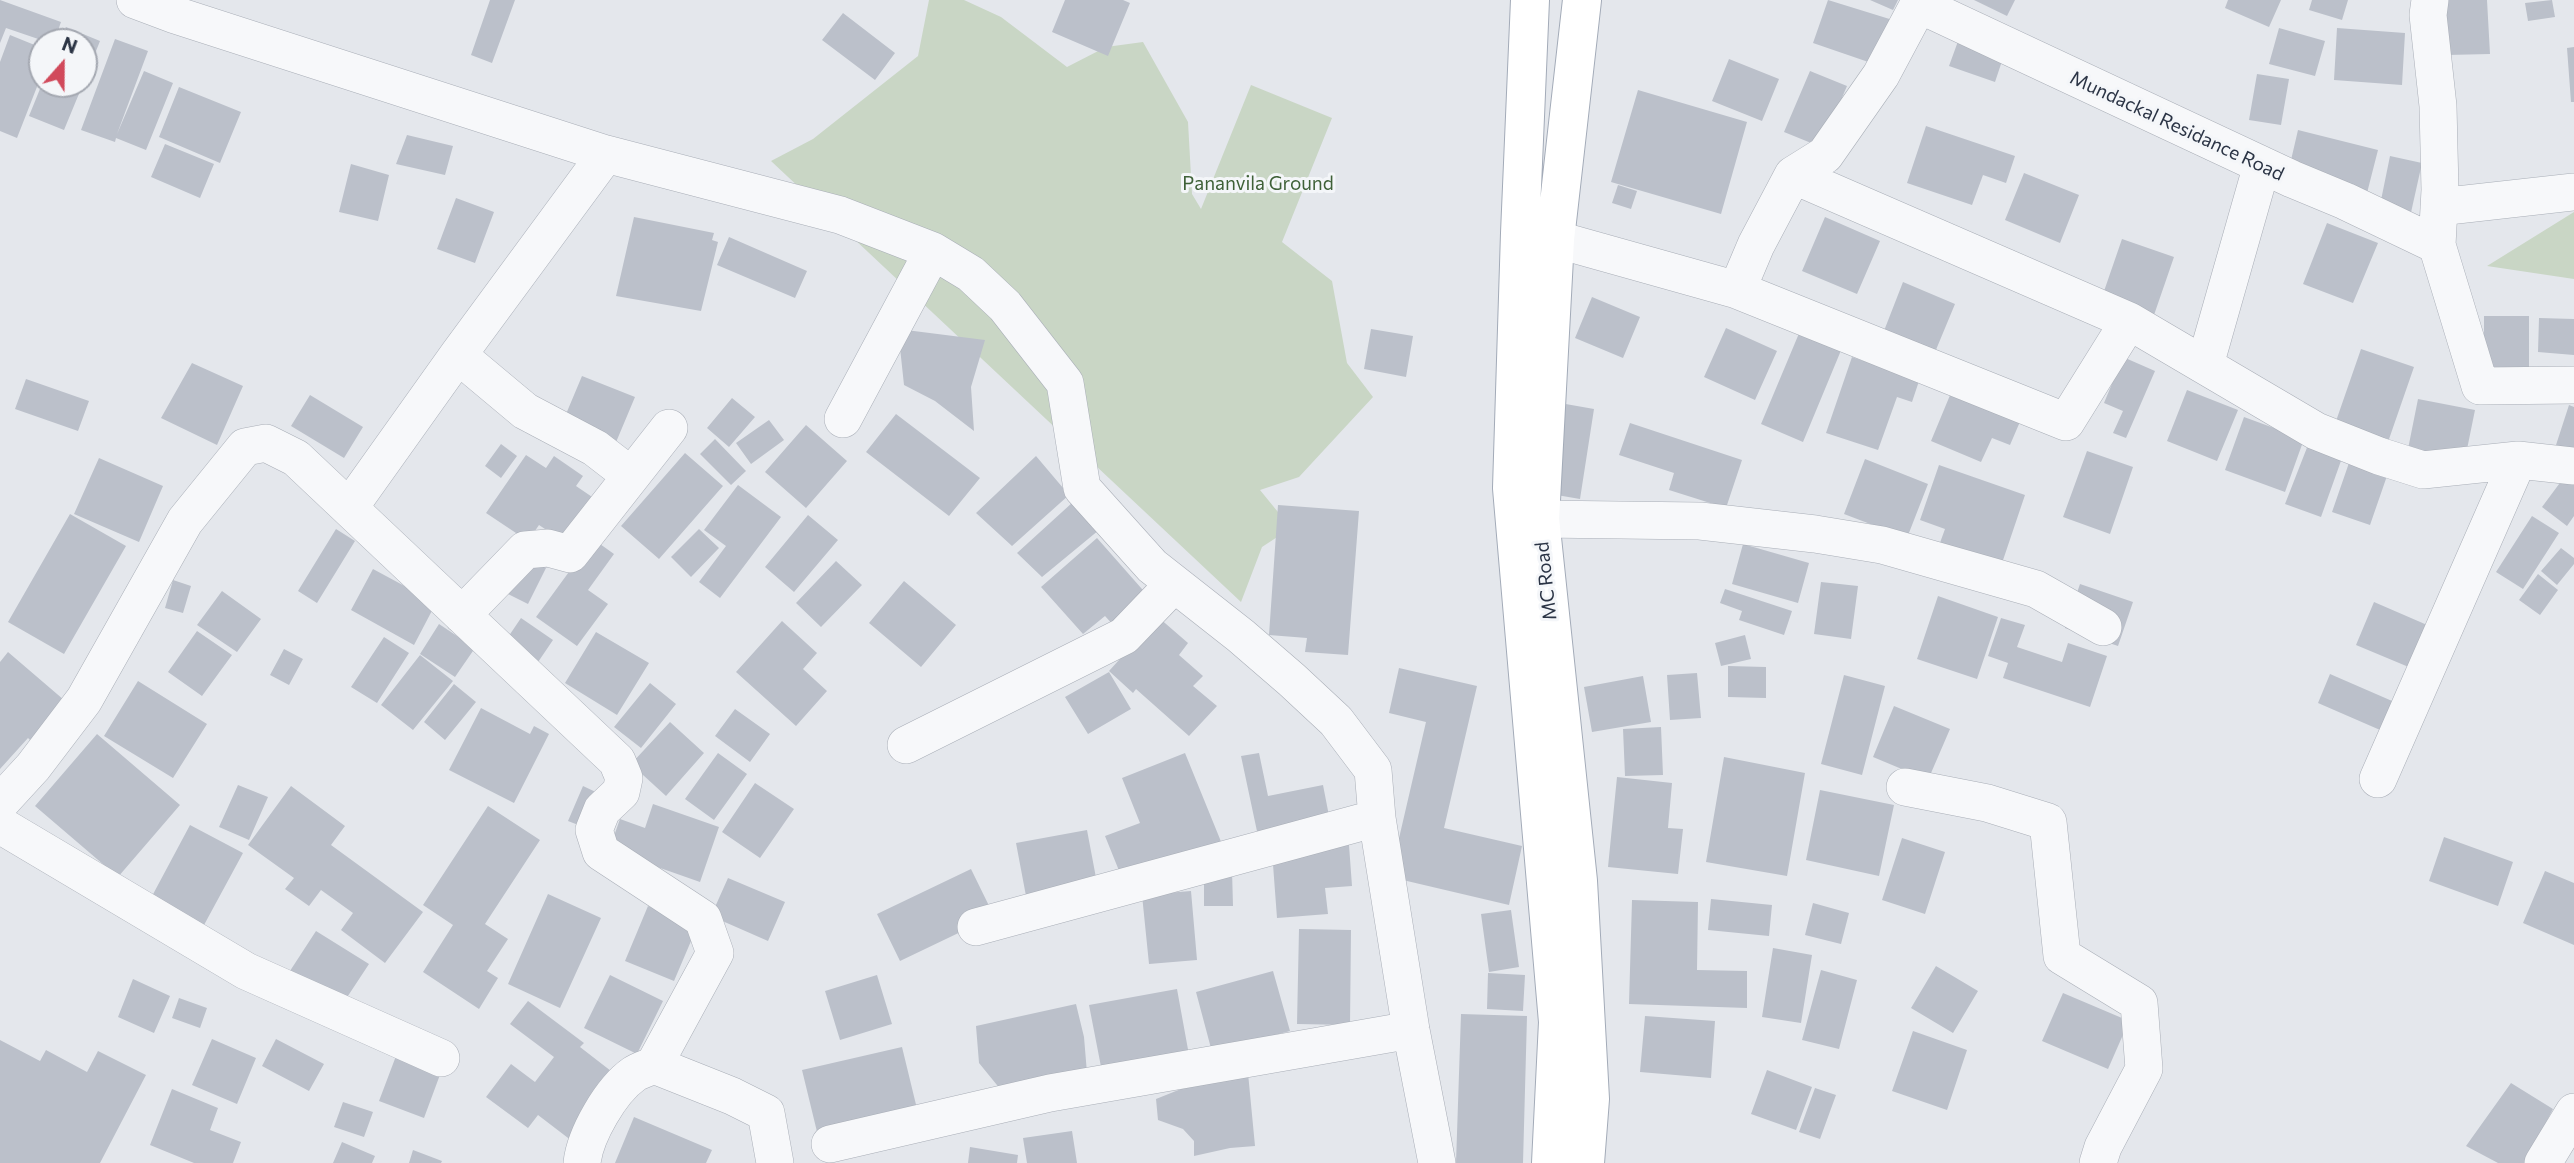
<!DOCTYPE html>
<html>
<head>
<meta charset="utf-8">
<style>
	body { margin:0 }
	#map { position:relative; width:2574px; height:1163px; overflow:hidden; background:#e4e7ec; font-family:Commissioner,sans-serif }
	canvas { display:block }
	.north { position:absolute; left:28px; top:28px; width:70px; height:70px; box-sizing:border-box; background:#f4f6f9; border:2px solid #a4a8b1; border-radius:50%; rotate:21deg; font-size:19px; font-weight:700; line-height:28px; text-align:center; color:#2b3445 }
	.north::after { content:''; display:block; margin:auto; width:24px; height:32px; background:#d1495b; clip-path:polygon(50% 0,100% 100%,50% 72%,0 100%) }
</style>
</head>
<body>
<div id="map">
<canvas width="2574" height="1163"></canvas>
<div class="north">N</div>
</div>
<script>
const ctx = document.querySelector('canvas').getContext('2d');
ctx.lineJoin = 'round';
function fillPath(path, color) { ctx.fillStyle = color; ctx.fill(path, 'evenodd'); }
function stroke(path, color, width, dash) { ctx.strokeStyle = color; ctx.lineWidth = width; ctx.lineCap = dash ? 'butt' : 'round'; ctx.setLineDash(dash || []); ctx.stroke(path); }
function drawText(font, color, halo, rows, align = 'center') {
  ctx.font = font + ' Commissioner,sans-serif'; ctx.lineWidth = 6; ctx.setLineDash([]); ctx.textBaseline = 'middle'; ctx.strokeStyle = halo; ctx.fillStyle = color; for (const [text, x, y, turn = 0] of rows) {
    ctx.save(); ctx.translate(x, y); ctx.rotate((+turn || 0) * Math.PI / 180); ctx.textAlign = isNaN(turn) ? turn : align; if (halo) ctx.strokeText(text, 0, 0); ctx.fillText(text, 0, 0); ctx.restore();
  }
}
const green = new Path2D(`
	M929,0H964L1001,17L1067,67L1106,47L1143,42L1188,122L1192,194L1201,209L1251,85L1332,118L1282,242L1332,281L1347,363L1373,397L1299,477L1260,490L1291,528L1262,547L1241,602L771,161L813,139L918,56Z
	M2574,212V279L2487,266Z`);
const building = new Path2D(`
	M0,0L61,22L54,42H47L6,28L0,43Z
	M490,0H515L492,63L471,55Z
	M1065,0H1123L1130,3L1108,56L1052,32Z
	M1828,0L1896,21L1880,66L1813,43Z
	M1870,0H1898L1893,10Z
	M1974,0H2015L2007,16Z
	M2228,0H2281L2269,27L2225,8Z
	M2312,0H2348L2342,20L2309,10Z
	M2444,0H2487L2490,54L2447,55Z
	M2552,0L2555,17L2528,21L2525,3Z
	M843,13L895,53L875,80L822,40Z
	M66,27L100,41L84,81V42H60Z
	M2279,28L2325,41L2315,76L2269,64Z
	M2337,28L2405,33L2402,85L2334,80Z
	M1961,33L2006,49L1995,82L1949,66Z
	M10,35L42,48V74L17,138L0,131V62Z
	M115,39L148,51L117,134L144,71L173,83L146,150L116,138L115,142L81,130Z
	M2574,47V102H2571L2567,48Z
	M1729,59L1779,79L1762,121L1712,101Z
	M1810,71L1847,86L1821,147L1784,132Z
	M2257,74L2289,79L2281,125L2249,120Z
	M42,84H83L64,130L29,116Z
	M179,87L241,112L220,163L159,137Z
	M1638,90L1747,122L1721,214L1611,182Z
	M1926,126L2015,156L2006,183L1983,175L1972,205L1907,183Z
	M2298,130L2378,150L2367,193L2288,173Z
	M407,135L453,146L445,175L396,164Z
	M165,144L214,164L200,198L151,177Z
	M2390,156L2422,163L2410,217L2379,210Z
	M351,164L389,175L378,221L339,212Z
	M2024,173L2079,195L2060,243L2005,220Z
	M1618,185L1637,191L1631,209L1612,203Z
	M456,198L494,212L475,263L437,249Z
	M634,217L714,233L712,240L718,242L701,311L616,296Z
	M1825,217L1880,241L1857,294L1802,271Z
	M2327,223L2378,243L2353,303L2303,284Z
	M729,237L807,271L795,298L717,265Z
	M2122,239L2174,257L2154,315L2102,297Z
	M1903,282L1955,304L1933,357L1882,336Z
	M1592,297L1640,317L1623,358L1575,338Z
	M2484,316H2529V371L2484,370Z
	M2539,318L2574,319V355L2538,352Z
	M1726,328L1777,351L1755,400L1704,377Z
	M898,329L985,340L971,387L974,431L935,401L904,385Z
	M1371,329L1413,336L1406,377L1364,369Z
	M1800,331L1842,348L1803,442L1761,424Z
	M2361,349L2414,367L2388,442L2335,424Z
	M1852,357L1878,366L1921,375L1912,402L1897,397L1878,450L1826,433Z
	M2123,357L2155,371L2126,438L2113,433L2123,411L2104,403Z
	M192,363L243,386L217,445L161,418Z
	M582,376L635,397L614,447L561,426Z
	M26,379L89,401L78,431L15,409Z
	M1953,388L2022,417L2010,445L1992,438L1981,462L1931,441Z
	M2187,390L2238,410L2217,461L2167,441Z
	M310,395L363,427L344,458L291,426Z
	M732,398L755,417L729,447L707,428Z
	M2418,399L2475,410L2464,464L2407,454Z
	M1560,403L1594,409L1580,499L1545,493Z
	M2569,405L2574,407V451L2556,445Z
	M896,414L980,478L949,516L866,452Z
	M2244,417L2304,439L2285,492L2225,470Z
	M769,420L784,440L751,464L736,443Z
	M1630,423L1742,460L1726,508L1669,490L1674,473L1619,455Z
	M806,425L847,461L806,508L765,472Z
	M715,439L746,471L731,485L700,454Z
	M501,444L517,456L501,478L485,466Z
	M2308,445L2342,458L2321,517L2285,504Z
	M2087,451L2133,467L2110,534L2063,517Z
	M685,453L723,486L659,559L621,526Z
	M526,455L546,468L554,456L583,476L576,486L601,503L572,547L539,525L528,541L486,513Z
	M1036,456L1069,495L1012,546L976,513Z
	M99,458L163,486L139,542L74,514Z
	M1865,459L1928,484L1907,538L1844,514Z
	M2350,460L2388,473L2370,525L2332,512Z
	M1939,465L2025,495L1999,572L1937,551L1945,529L1920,520Z
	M2565,476L2574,482V516L2567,526L2542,507Z
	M738,485L781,517L720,598L699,582L726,546L704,530Z
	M1073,502L1099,530L1042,577L1017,553Z
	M1278,505L1359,511L1348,655L1305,652L1307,638L1269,635Z
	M70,514L126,546L64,654L8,622Z
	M808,515L838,540L794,592L765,567Z
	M2532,516L2559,533L2523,589L2496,572Z
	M336,529L355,541L317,603L298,591Z
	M699,529L719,548L691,577L671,557Z
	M1097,538L1149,597L1115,627L1105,616L1083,634L1041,587Z
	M593,539L614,554L588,590L608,604L577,646L536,617Z
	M1743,544L1809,563L1798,603L1732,584Z
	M2561,548L2574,558V564L2557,585L2541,571Z
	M526,559L546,568L528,604L508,594Z
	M836,561L862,585L821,627L796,603Z
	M373,569L436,603L414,645L351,610Z
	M2538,574L2558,590L2540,615L2519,600Z
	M173,580L191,586L183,613L165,608Z
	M904,581L956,625L921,667L869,623Z
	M1821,582L1858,586L1851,639L1814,634Z
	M2080,584L2133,602L2118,646L2065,628Z
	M1725,589L1792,611L1784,635L1739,620L1742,611L1720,603Z
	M222,591L261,619L237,652L197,625Z
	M1938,596L1998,617L1977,679L1917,659Z
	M2374,602L2441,631L2423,673L2356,645Z
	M1158,617L1188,643L1179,655L1203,676L1193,686L1217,706L1189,736L1136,689L1133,693L1109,671Z
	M521,618L553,640L534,668L502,646Z
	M2001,618L2025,625L2017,647L2062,662L2068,643L2107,656L2090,707L2003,678L2008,663L1988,656Z
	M782,621L817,653L803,669L827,691L796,726L736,672Z
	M439,624L475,648L455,677L420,654Z
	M197,631L232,655L202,696L168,672Z
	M596,632L649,663L617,715L565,683Z
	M1745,635L1751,659L1721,666L1715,643Z
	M384,637L409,653L377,703L351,687Z
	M284,649L303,659L289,685L270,675Z
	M8,652L64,700L30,740L28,738L0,769V662Z
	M420,655L453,681L413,730L381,705Z
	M1728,666L1766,667V698L1728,697Z
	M1399,668L1477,686L1444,828L1522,846L1509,905L1390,877L1426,722L1389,713Z
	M1109,672L1131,709L1088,734L1065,697Z
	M1697,673L1701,718L1670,720L1667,675Z
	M2330,674L2399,704L2387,733L2318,703Z
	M1844,675L1885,686L1862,775L1821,764Z
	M1643,676L1651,722L1592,732L1584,687Z
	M138,681L207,724L173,778L104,736Z
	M650,683L676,704L641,748L614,727Z
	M454,684L476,702L445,740L424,722Z
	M1894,706L1950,729L1928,780L1873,757Z
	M481,708L530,734L534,726L549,734L514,803L449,770Z
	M735,709L770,734L750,762L715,736Z
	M670,722L704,753L666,796L631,764Z
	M1661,727L1663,775L1625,776L1623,729Z
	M97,734L180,805L118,877L35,806Z
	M718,753L747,774L714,820L685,799Z
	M1185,753L1222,844L1124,883L1105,836L1140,823L1122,778Z
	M1259,753L1268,796L1323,785L1330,821L1258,836L1241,756Z
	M1724,757L1805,773L1787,876L1706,862Z
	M1617,777L1672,783L1668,828L1683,829L1678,874L1608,867Z
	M755,783L794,809L760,858L722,832Z
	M238,785L268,797L249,840L219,827Z
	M291,786L345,826L331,845L423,912L385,963L341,930L353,913L321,890L309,906L285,889L294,878L248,845Z
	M583,786L600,794L586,828L568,821Z
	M1820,790L1894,805L1879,876L1806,860Z
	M653,804L719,827L700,882L609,850L620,819L645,828Z
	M488,806L540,840L485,924L508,939L487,971L498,978L479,1009L423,972L453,925L423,905Z
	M190,825L243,853L204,925L151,898Z
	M1087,830L1097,883L1026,896L1016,843Z
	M2444,837L2513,862L2498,906L2429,881Z
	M1902,838L1945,852L1925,914L1882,900Z
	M1349,845L1352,886L1325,888L1328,914L1277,918L1272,851Z
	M971,869L994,916L900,961L877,914Z
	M1232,870L1233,906H1204V871Z
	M2545,871L2574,883V945L2523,923Z
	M728,878L785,902L768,941L711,916Z
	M1191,891L1197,960L1149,964L1142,895Z
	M548,894L601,918L560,1008L508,984Z
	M1711,899L1772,905L1769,936L1708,930Z
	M1632,900L1698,902L1697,970L1747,971V1008L1629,1004Z
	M1813,903L1849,913L1841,944L1805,935Z
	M648,906L697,927L674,981L625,961Z
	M1511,910L1519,967L1489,972L1481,914Z
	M1299,929L1351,930L1350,1025L1297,1024Z
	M316,931L369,964L340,1008L288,974Z
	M1773,948L1812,955L1801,1023L1762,1017Z
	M1936,966L1978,991L1953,1033L1911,1008Z
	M1821,970L1857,980L1839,1049L1802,1040Z
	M1273,971L1290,1031L1212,1052L1196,992Z
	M1488,973L1525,975L1523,1011L1487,1009Z
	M610,975L663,1001L637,1054L584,1028Z
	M877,975L892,1024L840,1040L825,991Z
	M133,979L170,996L154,1033L118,1017Z
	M1177,989L1189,1055L1103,1077L1089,1005Z
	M2063,993L2129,1021L2108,1069L2042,1041Z
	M179,998L207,1008L200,1028L172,1018Z
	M528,1001L584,1043L580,1047L620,1078L572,1141L538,1115L528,1128L486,1097L511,1064L535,1082L554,1057L510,1024Z
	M1076,1004L1084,1037L1087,1073L1001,1090L979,1063L976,1026Z
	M1461,1014L1527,1016L1523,1163H1456Z
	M1645,1016L1715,1021L1711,1078L1640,1072Z
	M1913,1031L1967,1050L1947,1110L1892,1091Z
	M212,1039L256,1058L237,1104L192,1085Z
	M276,1039L324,1064L309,1091L262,1066Z
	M0,1040L40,1061L46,1050L87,1072L98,1051L146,1075L100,1163H0Z
	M902,1047L919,1117L819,1140L802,1070Z
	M396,1056L441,1072L424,1118L379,1101Z
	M1767,1070L1812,1087L1796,1130L1751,1114Z
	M1248,1073L1255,1146L1230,1148L1194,1156V1141L1183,1129L1158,1120L1156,1099L1181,1089L1189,1076Z
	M2511,1083L2553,1109L2525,1163H2498L2466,1146Z
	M1815,1088L1836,1095L1820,1139L1799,1132Z
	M172,1089L218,1108L210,1130L241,1142L233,1163H194L150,1145Z
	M343,1102L373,1112L364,1137L334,1127Z
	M634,1117L712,1150L706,1163H615Z
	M1072,1131L1077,1163H1027L1023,1138Z
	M342,1142L375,1156L372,1163H333Z
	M970,1147L1018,1155L1017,1163H968Z
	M413,1150L442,1161L441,1163H409Z`);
const street = new Path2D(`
	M135,0L175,15L606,154L840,215L933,251L971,274L1005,306L1065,383L1082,488L1152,566L1241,636L1292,680L1336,721L1373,770L1377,818L1411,1030L1437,1163
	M2430,0L2428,15L2438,106L2440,190L2437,245L2480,386L2574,385
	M1918,4L2292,179L2345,201L2437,245
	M1793,175L2129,321
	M2439,207L2574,192
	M1555,239L1737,290L2066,422L2129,321L2316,431L2379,456L2423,470L2518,460L2574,466
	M1737,290L1756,245L1793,175L1825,155L1881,75L1921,0
	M458,355L525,411L595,448L630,475
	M2205,365L2262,165
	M843,419L933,251
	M349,508L617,761L624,778L621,792L602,810L594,830L601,852L703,919L715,953L654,1065L732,1096L766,1113L775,1163
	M1540,519L1700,521L1815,534L1882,545L2036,589L2103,627
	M462,615L525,550L548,548L570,554L669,428
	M906,745L1124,636L1174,584
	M2378,779L2518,460
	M1905,787L1987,803L2048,822L2062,956L2139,1003L2144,1069L2103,1147L2098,1163
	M0,803L33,767L84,700L185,521L245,447L266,443L296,458L349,508L458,355L606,154
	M0,825L246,971L441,1058
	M976,927L1377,818
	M830,1144L1050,1093L1411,1030
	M582,1163C585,1135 611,1090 634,1074C640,1070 648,1068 654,1065
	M2543,1163L2574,1112`);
const primary = new Path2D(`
	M1530,0L1520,233L1512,488L1558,1022L1551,1163
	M1582,0L1555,239L1540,519L1578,881L1590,1099L1585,1163`);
const streetNames = [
	["Mundackal Residance Road",2177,126,25],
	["MC Road",1546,581,-96]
];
const parkNames = [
	["Pananvila Ground",1258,184]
];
fillPath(green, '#c9d6c5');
fillPath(building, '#bbc0ca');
stroke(street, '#a9aeb7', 38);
stroke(primary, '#a3abb8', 40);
stroke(street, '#f7f8fa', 37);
stroke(primary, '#fff', 38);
drawText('19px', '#2b3445', '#f4f6f9', streetNames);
drawText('19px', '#3f6138', '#f4f6f9', parkNames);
</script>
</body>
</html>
